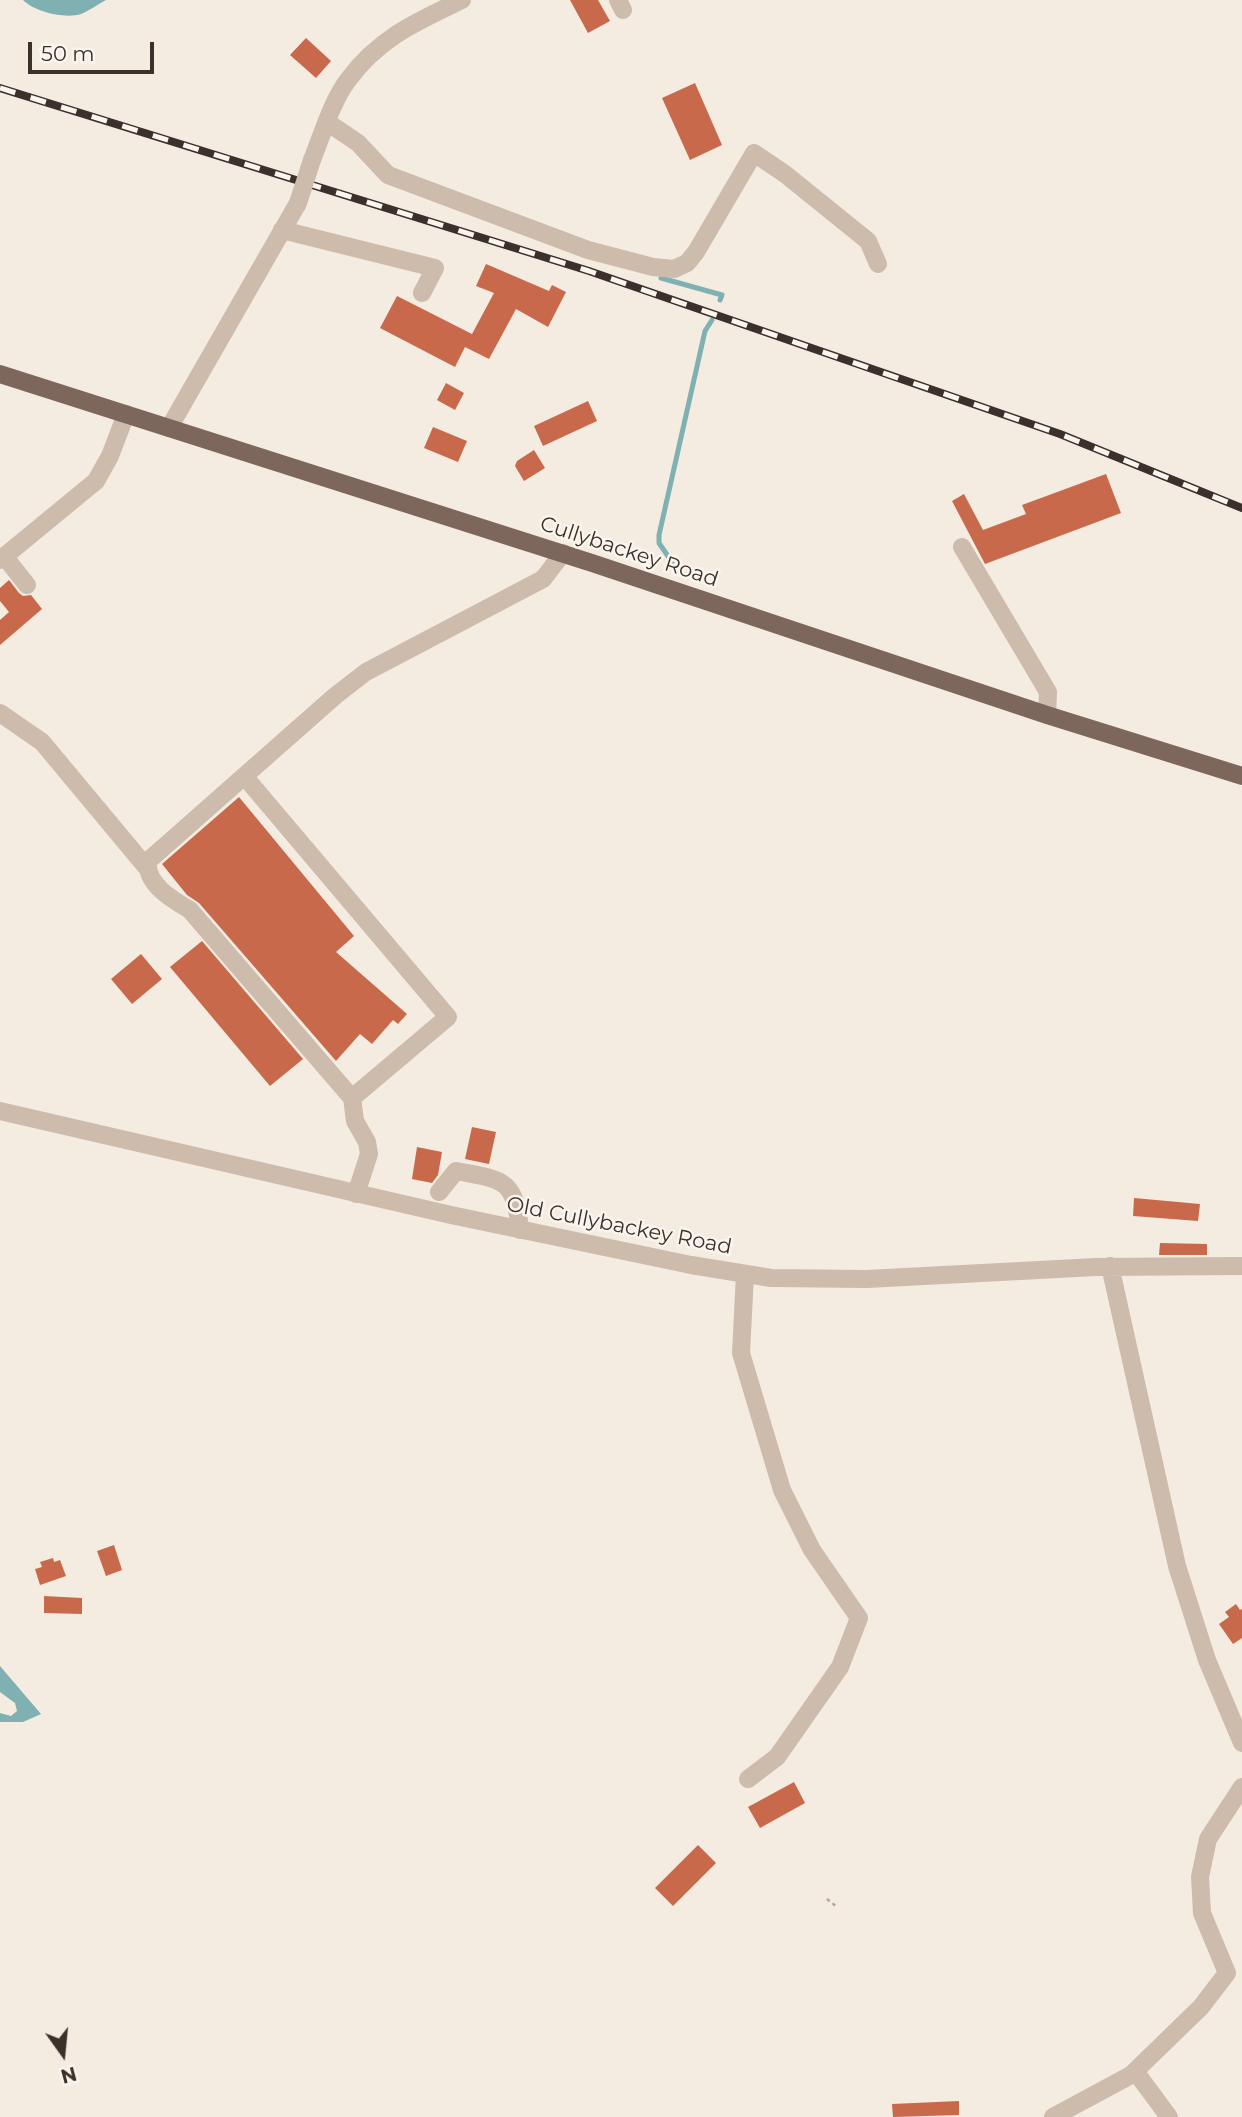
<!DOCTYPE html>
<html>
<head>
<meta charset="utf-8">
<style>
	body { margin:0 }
	#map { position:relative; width:1242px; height:2117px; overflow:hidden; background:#f4ebe1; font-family:Montserrat,sans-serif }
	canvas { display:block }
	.north { position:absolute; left:28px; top:2019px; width:70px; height:70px; -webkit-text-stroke:5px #fbf5ee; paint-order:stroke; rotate:165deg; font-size:19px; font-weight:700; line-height:28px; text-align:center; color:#3b302b }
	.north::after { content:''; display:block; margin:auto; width:24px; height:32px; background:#3b302b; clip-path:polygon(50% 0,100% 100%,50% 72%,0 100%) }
	.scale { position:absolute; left:28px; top:42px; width:126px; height:32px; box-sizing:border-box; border:4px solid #3b302b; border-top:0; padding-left:9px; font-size:21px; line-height:24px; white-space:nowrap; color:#3b302b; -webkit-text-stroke:5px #fbf5ee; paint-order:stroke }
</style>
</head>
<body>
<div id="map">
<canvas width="1242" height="2117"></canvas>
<div class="north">N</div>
<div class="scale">50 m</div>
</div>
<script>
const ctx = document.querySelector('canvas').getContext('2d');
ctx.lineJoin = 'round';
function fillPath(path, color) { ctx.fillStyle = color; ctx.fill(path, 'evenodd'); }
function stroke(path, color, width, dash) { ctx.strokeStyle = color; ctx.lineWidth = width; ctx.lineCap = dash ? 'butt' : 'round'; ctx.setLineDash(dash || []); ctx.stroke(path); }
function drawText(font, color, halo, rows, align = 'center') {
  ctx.font = font + ' Montserrat,sans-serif'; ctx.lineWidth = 5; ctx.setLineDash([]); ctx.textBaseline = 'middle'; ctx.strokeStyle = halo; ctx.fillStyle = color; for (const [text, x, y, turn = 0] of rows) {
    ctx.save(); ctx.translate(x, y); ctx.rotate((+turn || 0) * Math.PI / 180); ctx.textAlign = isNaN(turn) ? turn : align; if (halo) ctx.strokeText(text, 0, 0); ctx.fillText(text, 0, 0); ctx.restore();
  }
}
const water = new Path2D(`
	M23,0H106C98,4 89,11 81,14C65,19 35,12 23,0Z
	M0,1666L41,1714L23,1722H0V1713L11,1716L17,1711L15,1703L0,1692Z`);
const stream = new Path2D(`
	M661,278L722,295L720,300
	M672,562L659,543V535L705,331L712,320`);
const building = new Path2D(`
	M570,0H598L610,21L588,33Z
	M306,38L331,61L316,78L290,55Z
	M695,83L722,145L690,160L662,98Z
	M486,264L549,291L552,285L566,292L548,327L516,309L489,359L465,347L455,367L380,328L397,296L472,334L494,293L476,286Z
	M446,383L464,393L455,410L437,400Z
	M588,401L597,421L543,446L534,426Z
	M433,427L467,441L458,462L424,448Z
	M534,450L545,468L524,481L515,466L517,461Z
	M1106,474L1121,513L985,564L952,501L964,494L983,530L1026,514L1022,505Z
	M9,580L19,593L23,596L31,595L42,609L0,645V620L9,612L0,601V588Z
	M239,797L354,936L336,952L407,1014L398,1024L393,1020L372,1044L360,1034L336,1061L199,903L187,895L162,864Z
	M202,941L303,1059L270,1086L170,967Z
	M141,954L162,979L132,1004L111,979Z
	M472,1127L496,1132L489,1164L465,1159Z
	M417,1147L442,1152L438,1175L432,1183L412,1179Z
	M1134,1198L1200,1204L1198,1221L1133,1216Z
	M1160,1243L1207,1244V1255H1159Z
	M114,1545L122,1570L106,1576L97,1551Z
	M53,1558L54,1562L60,1560L66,1576L40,1585L35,1569L42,1567L40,1562Z
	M44,1596L82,1598V1614L44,1613Z
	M1236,1604L1240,1610L1242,1609V1638L1233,1644L1219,1624L1229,1617L1225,1612Z
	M794,1782L805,1803L760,1828L748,1807Z
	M698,1845L716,1863L673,1906L655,1888Z
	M959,2101V2115L893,2117L892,2104Z`);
const path = new Path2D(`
	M827,1899L837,1907`);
const minor = new Path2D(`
	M618,0L623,10
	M327,122L358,143L388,175L588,250L653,267L674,269L687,263L696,252L754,153L785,174L868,241L878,264
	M312,160C322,135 332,101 348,80C379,38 416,22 462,0
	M282,230L435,268L422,293
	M169,428L298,203
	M962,547L1048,692L1047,715
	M5,557L27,585
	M0,560L96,481L110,456L126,414
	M0,713L42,742L147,868
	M245,777L448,1017L352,1098
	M0,1111L451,1215L691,1265L771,1278L867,1279L1096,1267L1242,1266
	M439,1192L456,1171C503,1180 515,1178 520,1230
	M356,1194L369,1154L367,1142L355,1121L352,1098L190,910C173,900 145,884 148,861L335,696L366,672L543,579L563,553
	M1110,1266L1177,1566L1207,1660L1242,1743
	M745,1274L741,1353L782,1490L812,1550L859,1618L840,1667L777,1757L748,1779
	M1135,2071L1169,2117
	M1053,2117L1131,2075L1201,2007L1227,1973L1202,1913L1200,1877L1208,1839L1242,1787`);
const major = new Path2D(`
	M0,374L592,563L1047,715L1242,776`);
const rail = new Path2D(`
	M0,88L589,271L1060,434L1242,508`);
const minorBridge = new Path2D(`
	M298,203L312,160`);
const streetNames = [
	["Cullybackey Road",629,552,18],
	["Old Cullybackey Road",619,1226,11]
];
fillPath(water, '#7fb0b2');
stroke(stream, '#7fb0b2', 5);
fillPath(building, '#c8694b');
stroke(path, '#b9a596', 2.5, [3.5, 3.5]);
stroke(minor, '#cdbbac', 18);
stroke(major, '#7d675c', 18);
stroke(rail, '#3b302b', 8);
stroke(rail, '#fbf5ee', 5, [16]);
stroke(minorBridge, '#cdbbac', 18);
drawText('21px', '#3b302b', '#fbf5ee', streetNames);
</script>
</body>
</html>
